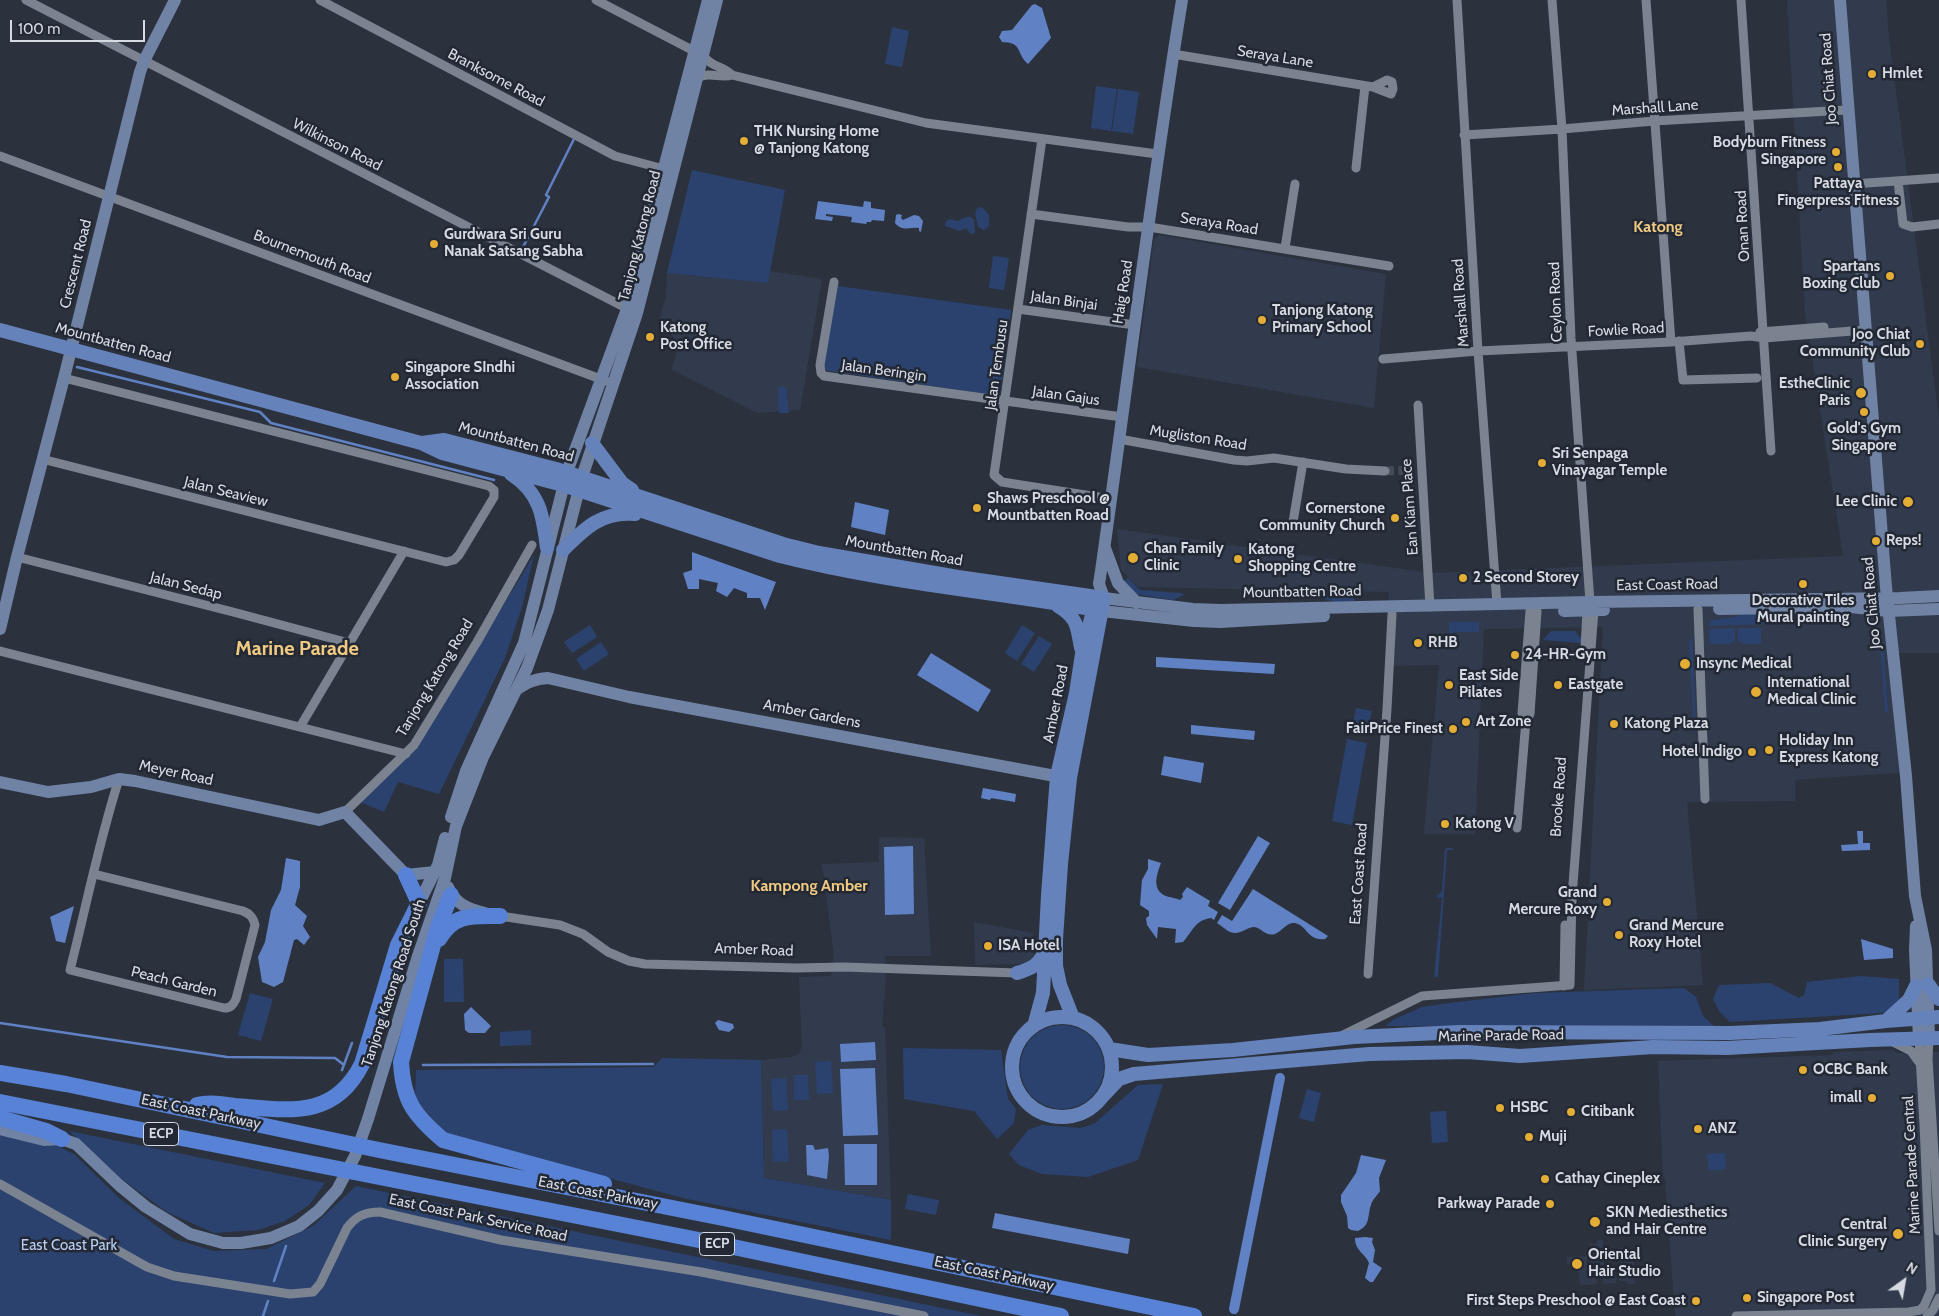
<!DOCTYPE html>
<html>
<head>
<meta charset="utf-8">
<style>
	body { margin:0 }
	#map { position:relative; width:1939px; height:1316px; overflow:hidden; background:#2b323e; font-family:Cabin,sans-serif }
	canvas { display:block }
	.north { position:absolute; left:1879px; top:1256px; width:50px; height:50px; -webkit-text-stroke:4px #222834; paint-order:stroke; rotate:32deg; font-size:14px; font-weight:700; line-height:20px; text-align:center; color:#d6dae2 }
	.north::after { content:''; display:block; margin:auto; width:18px; height:22px; background:#d6dae2; clip-path:polygon(50% 0,100% 100%,50% 72%,0 100%) }
	.scale { position:absolute; left:10px; top:20px; width:135px; height:22px; box-sizing:border-box; border:2px solid #d6dae2; border-top:0; padding-left:6px; font-size:15px; line-height:18px; white-space:nowrap; color:#d6dae2; -webkit-text-stroke:4px #222834; paint-order:stroke }
</style>
</head>
<body>
<div id="map">
<canvas width="1939" height="1316"></canvas>
<div class="north">N</div>
<div class="scale">100 m</div>
</div>
<script>
const ctx = document.querySelector('canvas').getContext('2d');
ctx.lineJoin = 'round';
function fillPath(path, color) { ctx.fillStyle = color; ctx.fill(path, 'evenodd'); }
function stroke(path, color, width, dash) { ctx.strokeStyle = color; ctx.lineWidth = width; ctx.lineCap = dash ? 'butt' : 'round'; ctx.setLineDash(dash || []); ctx.stroke(path); }
function drawText(font, color, halo, rows, align = 'center') {
  ctx.font = font + ' Cabin,sans-serif'; ctx.lineWidth = 5; ctx.setLineDash([]); ctx.textBaseline = 'middle'; ctx.strokeStyle = halo; ctx.fillStyle = color; for (const [text, x, y, turn = 0] of rows) {
    ctx.save(); ctx.translate(x, y); ctx.rotate((+turn || 0) * Math.PI / 180); ctx.textAlign = isNaN(turn) ? turn : align; if (halo) ctx.strokeText(text, 0, 0); ctx.fillText(text, 0, 0); ctx.restore();
  }
}
const built = new Path2D(`
	M1787,0H1886L1889,38L1939,418V653H1889L1908,772L1795,780V801L1687,802L1703,985L1584,990L1603,627L1484,629L1475,834H1424L1439,665L1388,666L1389,592L1138,587L1121,570L1117,529L1431,573L1843,556L1805,313Z
	M1159,235L1386,274L1374,408L1137,367L1154,239Z
	M770,271L822,279L800,410L757,413L671,369L680,344L659,321L666,295L667,273L768,283Z
	M879,837L924,838L931,956H885L886,976L882,1027H885L891,1200L764,1178L761,1060L792,1057L799,1054L802,1048L799,977L831,976L834,955L822,864L879,862Z
	M974,922L1033,933L1034,953L1031,959L1027,963L1021,964L975,965Z
	M1893,1050L1896,1053L1939,1052V1316H1675L1665,1179L1663,1176L1658,1061L1833,1055V1052Z
	M1597,1240H1603L1604,1265L1591,1266L1590,1244H1597Z
	M1618,1248H1633L1634,1266H1619Z
	M1587,1256V1269H1597V1284L1580,1285L1579,1273L1567,1263V1257Z
	M1615,1268L1616,1283L1603,1284V1269Z
	M1634,1271L1635,1284H1627V1281H1619V1272Z`);
const green = new Path2D(`
	M892,27L909,31L902,67L885,64Z
	M1096,86L1117,89L1111,131L1091,128Z
	M1118,89L1139,92L1133,134L1112,131Z
	M692,170L785,190L768,283L667,273Z
	M978,207L983,208L989,215V226L984,230L978,227L975,213Z
	M966,217H971L974,220L975,233L971,234L966,228L960,231L945,226L946,221L950,219L958,221Z
	M993,256L1009,258L1004,290L989,288Z
	M838,286L1011,310L1000,396L822,370Z
	M778,387H786L789,413H779Z
	M534,555L522,607L505,658L439,794L398,782L384,812L360,802L408,757L420,741Z
	M1128,578L1140,590L1181,593L1184,595L1173,600L1135,594L1124,581Z
	M1310,592L1354,595V601L1336,602L1309,595Z
	M1744,613L1763,614L1768,618V624L1709,626L1710,621L1713,620L1735,617Z
	M1805,613L1845,614L1847,616V622H1801L1802,615Z
	M1449,622H1479V632H1453L1452,640L1449,636Z
	M590,625L597,637L572,653L564,642Z
	M1022,625L1035,633L1017,661L1005,653Z
	M1735,628V642H1730V644H1710L1709,629Z
	M1738,628H1761V644H1743V642H1738Z
	M1551,631H1575L1581,638V643L1543,640Z
	M1039,636L1052,644L1034,672L1021,664Z
	M1692,637L1696,730L1694,733L1689,642Z
	M601,642L609,654L584,671L576,659Z
	M1880,645H1883L1888,712H1885Z
	M1356,708L1372,711L1368,730L1352,727Z
	M1347,739L1367,743L1352,825L1332,821Z
	M1447,848H1452L1454,850H1447L1438,977H1434L1442,898L1436,897L1442,891L1445,850Z
	M444,959H463L464,1002H444Z
	M1861,976L1899,979V1012L1730,1022L1719,1011L1713,999L1719,985L1770,983L1799,998L1804,995L1807,982Z
	M1684,988L1696,997L1703,1016L1715,1027L1385,1026L1393,1020L1422,1007L1449,1003L1535,993Z
	M250,993L273,999L261,1041L238,1035Z
	M1020 1067a42 42 0 1 1 84 0a42 42 0 1 1-84 0Z
	M531,1030V1045L500,1046V1032Z
	M903,1048L1001,1050L1008,1099L1016,1109L1014,1123L997,1139L974,1111L904,1099Z
	M662,1058L761,1060L764,1178L891,1200V1240L687,1199L447,1135L415,1099L416,1070L653,1067Z
	M831,1061L833,1093L817,1094L815,1062Z
	M794,1075H808L809,1100H794Z
	M786,1078L788,1110L773,1111L771,1079Z
	M1163,1084L1138,1160L1088,1177L1042,1174L1019,1165L1009,1154L1028,1130L1042,1125L1080,1128L1094,1124L1138,1085Z
	M1307,1089L1321,1093L1314,1122L1299,1118Z
	M1446,1111L1448,1142L1432,1143L1430,1112Z
	M0,1127L38,1137L74,1154L119,1198L174,1239L214,1251L266,1249L313,1226L356,1186L981,1316H0Z
	M787,1129L789,1161L773,1162L772,1130Z
	M69,1131L325,1183L309,1205L285,1221L258,1230L214,1233L167,1212L123,1180Z
	M1725,1153L1726,1169L1709,1171L1707,1154Z
	M908,1194L939,1200L936,1215L905,1209Z`);
const water = new Path2D(`
	M1035,4L1042,8L1051,38L1028,64C1016,54 1023,42 1002,42L999,37L1002,31L1012,30L1032,5Z
	M818,201L863,207L864,201L871,202V208L885,210L884,221L872,220L871,222H867L866,224L851,222L852,217L826,214V216L833,217L832,221L815,219Z
	M898,214L902,215L901,218L903,220L914,215L919,216L923,221L921,232L919,231V228C911,227 902,232 895,223L896,215Z
	M855,502L889,510L885,535L851,527Z
	M692,552L776,582L765,610L760,598H747V593L734,588L727,597L716,591L718,583L699,579V589H688L683,573L692,570Z
	M931,653L991,690L978,712L917,675Z
	M1156,657L1275,664L1274,674L1156,667Z
	M1191,725L1255,731L1254,740L1191,734Z
	M1164,756L1204,763L1201,783L1161,775Z
	M983,788L1016,794L1015,802L991,798L990,800L981,798Z
	M1857,831H1863V843H1870V850L1842,851L1841,845L1858,844Z
	M1258,836L1270,843L1230,910L1218,903Z
	M913,846L914,914L885,915L884,847Z
	M286,858L300,861V887L295,905L307,916L303,926L310,937L304,945L297,939L294,940L283,982L274,987L262,982L258,957L265,942L271,910L281,890Z
	M1148,859L1161,863C1156,876 1151,892 1169,897C1173,898 1175,898 1180,900L1183,897L1182,894L1187,887L1210,901L1208,906L1218,912L1214,920L1211,918C1195,920 1193,931 1183,942L1175,943L1176,929L1158,927L1157,939L1147,925L1146,918L1149,916V911L1140,905L1142,880L1148,869Z
	M1253,889L1328,936L1325,939C1307,941 1308,926 1295,923C1287,922 1282,931 1275,934C1266,937 1262,928 1254,927C1251,927 1249,928 1247,929C1232,937 1230,932 1217,923L1222,915L1232,921Z
	M74,906L65,943L56,941L50,917Z
	M1861,939L1893,949V958L1864,960Z
	M471,1007L491,1026L485,1033H469L465,1030L464,1014Z
	M718,1020L733,1024L734,1028L729,1032L719,1030L715,1023Z
	M875,1042L876,1060L841,1062L840,1044Z
	M875,1068L878,1135L843,1136L840,1069Z
	M844,1144H877V1185H845Z
	M806,1145H813L815,1150L828,1148L829,1156L827,1179L807,1175Z
	M1361,1155L1386,1160L1379,1178L1380,1191C1377,1196 1372,1200 1371,1205C1367,1216 1371,1225 1358,1231L1351,1230L1348,1228L1347,1216L1341,1202V1195L1356,1173Z
	M995,1213L1130,1239L1128,1254L992,1228Z
	M1365,1237L1373,1238L1372,1242L1375,1250L1373,1262L1382,1268L1373,1282H1370L1365,1278L1369,1263C1365,1253 1355,1251 1355,1238Z`);
const stream = new Path2D(`
	M521,251L549,197L546,195L575,137
	M77,367L260,412L271,423L494,480
	M0,1023L227,1057L335,1058L344,1065
	M423,1065L653,1064
	M342,1070L352,1043
	M274,1281L286,1246
	M263,1316L268,1301`);
const canal = new Path2D(`
	M1234,1309L1280,1078`);
const streetTunnel = new Path2D(`
	M1385,471L1414,470`);
const street = new Path2D(`
	M26,0L632,311
	M320,0L615,156L664,169
	M596,0L694,51
	M1457,0L1478,351L1497,604
	M1552,0L1562,129L1571,338L1590,602
	M1646,0L1671,342
	M1741,0L1771,451
	M1173,54L1373,87L1391,94L1393,89L1392,82L1387,80L1373,87
	M703,55C712,68 722,65 732,75L926,123L1157,154
	M697,78C711,71 720,79 732,75
	M1464,135L1562,129L1654,121L1847,110
	M1042,139L994,475L1002,482L1111,499
	M0,156L606,381
	M1356,168L1365,86
	M1898,181L1903,224L1912,227L1939,224
	M1853,184L1939,178
	M1031,214L1128,227H1149L1389,266
	M1285,248L1295,184
	M834,282L820,365L821,373L824,376L1122,417
	M1018,309L1135,325
	M1760,332L1824,327
	M1679,341L1683,380L1757,378
	M1383,359L1478,351L1671,342L1751,336L1764,338L1865,330
	M1418,405L1430,607
	M1119,439L1234,460L1247,461L1274,458L1346,469L1385,471
	M42,459L446,562L454,560L459,555L494,497V490L489,486L64,378
	M1293,522L1303,462
	M17,557L233,612L349,643
	M1698,609L1705,799
	M1585,648L1587,611
	M0,651L406,754
	M1526,720L1522,713L1530,611
	M300,727L404,551
	M345,812L414,745L477,642L532,545
	M1517,828L1526,720L1530,714L1537,611
	M94,874L243,911C250,914 253,917 255,925L236,999C233,1005 231,1008 224,1008L70,970C86,907 99,841 119,779
	M500,916L560,925L583,934L608,952L629,961L645,964L796,968L844,967L1017,973
	M1368,974L1387,709L1392,614
	M1564,986L1565,925
	M1341,1036L1422,996L1570,985L1572,897L1594,610
	M1929,1038L1928,1059L1939,1231
	M1893,1042L1911,1051L1919,1062
	M0,1184L147,1267L174,1276L290,1294L313,1292L320,1284L347,1228C356,1216 365,1212 380,1212L501,1240L701,1272L924,1316
	M1736,1316L1909,1312L1920,1310L1924,1306L1931,1290L1924,1124L1919,1039
	M1927,1316L1933,1310L1939,1298`);
const secondary = new Path2D(`
	M1182,0C1151,190 1128,381 1101,571L1099,584L1104,598L1193,609L1221,610L1590,602L1900,598L1939,596
	M1840,0L1886,587L1906,776L1915,896L1926,950L1929,1038
	M1105,548L1118,583L1137,603
	M1719,609L1851,607L1888,611L1939,609
	M1102,611L1194,621L1220,622L1324,616
	M1564,611L1604,610
	M0,629L17,557L64,378L140,72L144,61L175,0
	M516,690C527,682 535,679 548,678L629,697L1066,778
	M0,782L48,792L91,787L119,779L135,781L319,820L345,812L406,875L435,872
	M451,817L466,771L524,643L567,472L627,309L708,0
	M448,887C455,904 468,909 485,913
	M419,903L438,865L445,838
	M1916,926L1915,950L1919,1039
	M0,1129L44,1140L62,1139L76,1144L119,1185L146,1207L190,1234L223,1243H241L271,1238L299,1226L318,1211L337,1190L355,1156L368,1119L418,956L445,878L456,826L483,757L527,668L548,610L582,477L637,313L717,0`);
const primary = new Path2D(`
	M0,330L421,443L442,453L563,485L780,556C886,583 995,592 1102,611
	M422,443L444,440L556,469L783,544L819,553L958,577L1104,598L1070,778L1061,864L1056,939V966L1060,985L1073,1018
	M592,443L622,483L632,490
	M511,474C540,493 543,515 547,548
	M563,550C585,528 602,511 635,514
	M1058,606C1078,618 1077,627 1081,648
	M1017,973C1033,968 1037,966 1045,952
	M1928,984L1939,999
	M1012 1067a50 50 0 1 1 100 0a50 50 0 1 1-100 0Z
	M1886,1021L1909,1000L1916,986
	M1034,1026L1043,993L1048,895L1057,776L1076,693L1082,654L1094,607
	M1109,1049L1148,1055L1233,1050L1354,1037L1459,1032L1730,1033L1820,1029L1886,1021L1939,1017
	M1103,1096L1119,1079L1134,1074L1369,1054L1467,1052L1520,1056L1653,1047L1727,1048L1870,1040L1939,1038`);
const highway = new Path2D(`
	M451,895L438,927L401,1062C403,1101 414,1115 443,1140L604,1184
	M439,939C454,913 473,916 500,916
	M0,1073L66,1084L379,1150L723,1218L1194,1316
	M0,1102L719,1244L1061,1316
	M197,1105C209,1102 222,1104 235,1106C288,1110 334,1120 362,1064L398,945L419,903L406,875
	M0,1118L46,1131L62,1139`);
const markers = [
	[1872,74,5,"#e4ad35"],
	[744,141,5,"#e4ad35"],
	[1836,152,5,"#e4ad35"],
	[1838,167,5,"#e4ad35"],
	[434,244,5,"#e4ad35"],
	[1890,276,5,"#e4ad35"],
	[1262,320,5,"#e4ad35"],
	[650,337,5,"#e4ad35"],
	[1920,344,5,"#e4ad35"],
	[395,377,5,"#e4ad35"],
	[1861,393,6,"#e4ad35"],
	[1864,412,5,"#e4ad35"],
	[1542,463,5,"#e4ad35"],
	[1908,502,6,"#e4ad35"],
	[977,508,5,"#e4ad35"],
	[1395,518,5,"#e4ad35"],
	[1876,541,5,"#e4ad35"],
	[1133,558,6,"#e4ad35"],
	[1238,559,5,"#e4ad35"],
	[1463,578,5,"#e4ad35"],
	[1803,584,5,"#e4ad35"],
	[1418,643,5,"#e4ad35"],
	[1515,655,5,"#e4ad35"],
	[1685,664,6,"#e4ad35"],
	[1449,685,5,"#e4ad35"],
	[1558,685,5,"#e4ad35"],
	[1756,692,6,"#e4ad35"],
	[1466,722,5,"#e4ad35"],
	[1614,724,5,"#e4ad35"],
	[1453,729,5,"#e4ad35"],
	[1769,750,5,"#e4ad35"],
	[1752,752,5,"#e4ad35"],
	[1445,824,5,"#e4ad35"],
	[1607,902,5,"#e4ad35"],
	[1619,935,5,"#e4ad35"],
	[988,946,5,"#e4ad35"],
	[1803,1070,5,"#e4ad35"],
	[1872,1098,5,"#e4ad35"],
	[1500,1108,5,"#e4ad35"],
	[1571,1112,5,"#e4ad35"],
	[1698,1129,5,"#e4ad35"],
	[1529,1137,5,"#e4ad35"],
	[1545,1179,5,"#e4ad35"],
	[1550,1204,5,"#e4ad35"],
	[1595,1222,6,"#e4ad35"],
	[1898,1234,6,"#e4ad35"],
	[1577,1264,6,"#e4ad35"],
	[1747,1298,5,"#e4ad35"],
	[1696,1301,5,"#e4ad35"]
];
const shields = [
	[161,1134,35],
	[717,1244,35]
];
const shieldNames = [
	["ECP",161,1134],
	["ECP",717,1244]
];
const streetNames = [
	["Seraya Lane",1275,57,9],
	["Branksome Road",496,78,28],
	["Joo Chiat Road",1829,79,-94],
	["Marshall Lane",1655,108,-4],
	["Wilkinson Road",337,145,27],
	["Seraya Road",1219,224,9],
	["Onan Road",1743,226,-93],
	["Tanjong Katong Road",640,236,-76],
	["Bournemouth Road",312,257,21],
	["Crescent Road",76,264,-76],
	["Haig Road",1123,292,-81],
	["Jalan Binjai",1064,301,8],
	["Ceylon Road",1556,302,-92],
	["Marshall Road",1461,303,-94],
	["Fowlie Road",1626,330,-3],
	["Mountbatten Road",113,343,15],
	["Jalan Tembusu",997,365,-82],
	["Jalan Beringin",884,371,8],
	["Jalan Gajus",1066,396,8],
	["Mugliston Road",1198,438,9],
	["Mountbatten Road",516,442,15],
	["Jalan Seaview",226,492,14],
	["Ean Kiam Place",1410,507,-94],
	["Mountbatten Road",904,551,10],
	["East Coast Road",1667,585,-1],
	["Jalan Sedap",186,586,14],
	["Mountbatten Road",1302,592,-1],
	["Joo Chiat Road",1872,603,-95],
	["Tanjong Katong Road",435,678,-59],
	["Amber Road",1056,704,-79],
	["Amber Gardens",812,714,11],
	["Meyer Road",176,773,12],
	["Brooke Road",1559,797,-86],
	["East Coast Road",1359,874,-86],
	["Amber Road",754,950,2],
	["Peach Garden",174,982,14],
	["Tanjong Katong Road South",394,983,-72],
	["Marine Parade Road",1501,1036,-1],
	["East Coast Parkway",201,1112,12],
	["Marine Parade Central",1912,1165,-93],
	["East Coast Parkway",598,1193,11],
	["East Coast Park Service Road",478,1218,12],
	["East Coast Parkway",994,1274,12]
];
const poiNames = [
	["Hmlet",1882,74],
	["THK Nursing Home",754,132],
	["@ Tanjong Katong",754,149],
	["Bodyburn Fitness",1826,143,"right"],
	["Singapore",1826,160,"right"],
	["Pattaya",1838,184,"center"],
	["Fingerpress Fitness",1838,201,"center"],
	["Gurdwara Sri Guru",444,235],
	["Nanak Satsang Sabha",444,252],
	["Spartans",1880,267,"right"],
	["Boxing Club",1880,284,"right"],
	["Tanjong Katong",1272,311],
	["Primary School",1272,328],
	["Katong",660,328],
	["Post Office",660,345],
	["Joo Chiat",1910,335,"right"],
	["Community Club",1910,352,"right"],
	["Singapore SIndhi",405,368],
	["Association",405,385],
	["EstheClinic",1850,384,"right"],
	["Paris",1850,401,"right"],
	["Gold's Gym",1864,429,"center"],
	["Singapore",1864,446,"center"],
	["Sri Senpaga",1552,454],
	["Vinayagar Temple",1552,471],
	["Shaws Preschool @",987,499],
	["Mountbatten Road",987,516],
	["Lee Clinic",1897,502,"right"],
	["Cornerstone",1385,509,"right"],
	["Community Church",1385,526,"right"],
	["Reps!",1886,541],
	["Chan Family",1144,549],
	["Clinic",1144,566],
	["Katong",1248,550],
	["Shopping Centre",1248,567],
	["2 Second Storey",1473,578],
	["Decorative Tiles",1803,601,"center"],
	["Mural painting",1803,618,"center"],
	["RHB",1428,643],
	["24-HR-Gym",1525,655],
	["Insync Medical",1696,664],
	["East Side",1459,676],
	["Pilates",1459,693],
	["International",1767,683],
	["Medical Clinic",1767,700],
	["Eastgate",1568,685],
	["Art Zone",1476,722],
	["Katong Plaza",1624,724],
	["FairPrice Finest",1443,729,"right"],
	["Holiday Inn",1779,741],
	["Express Katong",1779,758],
	["Hotel Indigo",1742,752,"right"],
	["Katong V",1455,824],
	["Grand",1597,893,"right"],
	["Mercure Roxy",1597,910,"right"],
	["Grand Mercure",1629,926],
	["Roxy Hotel",1629,943],
	["ISA Hotel",998,946],
	["OCBC Bank",1813,1070],
	["imall",1862,1098,"right"],
	["HSBC",1510,1108],
	["Citibank",1581,1112],
	["ANZ",1708,1129],
	["Muji",1539,1137],
	["Cathay Cineplex",1555,1179],
	["Parkway Parade",1540,1204,"right"],
	["SKN Mediesthetics",1606,1213],
	["and Hair Centre",1606,1230],
	["Central",1887,1225,"right"],
	["Clinic Surgery",1887,1242,"right"],
	["Oriental",1588,1255],
	["Hair Studio",1588,1272],
	["Singapore Post",1757,1298],
	["First Steps Preschool @ East Coast",1686,1301,"right"]
];
const parkNames = [
	["East Coast Park",69,1246]
];
const neighbourhoodNames = [
	["Katong",1658,227],
	["Kampong Amber",809,886]
];
const districtNames = [
	["Marine Parade",297,649]
];
fillPath(built, '#323b4d');
fillPath(green, '#2b426f');
fillPath(water, '#6082c4');
stroke(stream, '#6082c4', 2.5);
stroke(canal, '#6082c4', 10);
stroke(streetTunnel, '#454b57', 9, [9, 4.5]);
stroke(street, '#7b8391', 9);
stroke(secondary, '#7083a5', 12);
stroke(primary, '#6582ba', 14);
stroke(highway, '#5782d5', 16);
for (const [x, y, r, color] of markers) { const dot = new Path2D(); dot.arc(x, y, r, 0, 2 * Math.PI); ctx.fillStyle = color; ctx.fill(dot); stroke(dot, '#222834', 2); }
for (const [x, y, w] of shields) { const box = new Path2D(); box.roundRect(x - w / 2, y - 11.5, w, 23, 4); ctx.fillStyle = '#222834'; ctx.fill(box); stroke(box, '#d6dae2', 1); }
drawText('bold 14px', '#d6dae2', null, shieldNames);
drawText('15px', '#d6dae2', '#222834', streetNames);
drawText('bold 15px', '#d6dae2', '#222834', poiNames, 'left');
drawText('15px', '#bacef2', '#222834', parkNames);
drawText('bold 16px', '#f0ca82', '#222834', neighbourhoodNames);
drawText('bold 20px', '#f0ca82', '#222834', districtNames);
</script>
</body>
</html>
